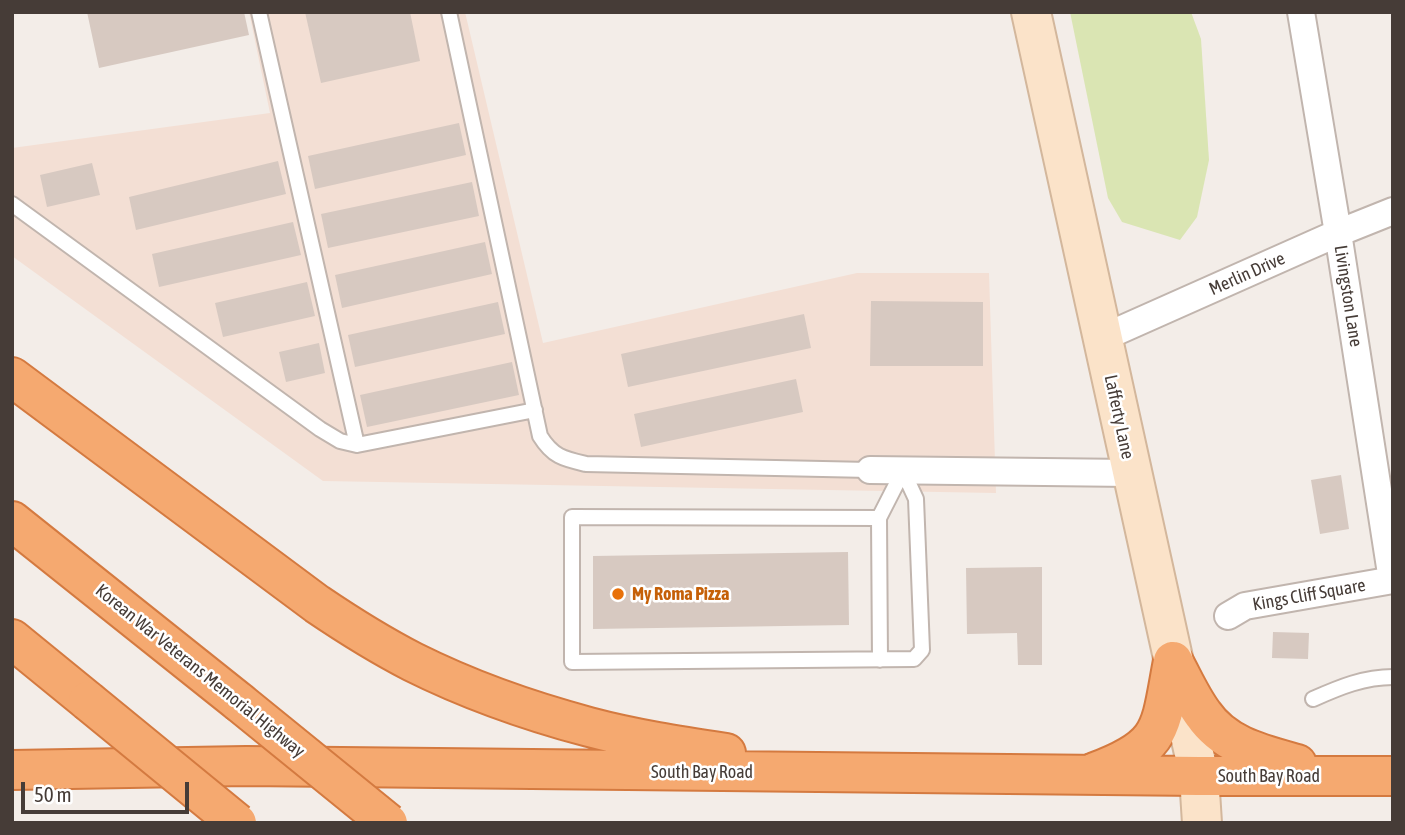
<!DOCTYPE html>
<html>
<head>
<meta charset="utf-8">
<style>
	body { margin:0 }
	#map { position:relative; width:1405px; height:835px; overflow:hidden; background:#f3ede8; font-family:"Asap Condensed",sans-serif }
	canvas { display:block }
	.frame { position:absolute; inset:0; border:14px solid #463c37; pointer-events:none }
	.scale { position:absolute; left:21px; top:782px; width:168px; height:32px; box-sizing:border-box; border:4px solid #463c37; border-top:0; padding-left:9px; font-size:21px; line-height:24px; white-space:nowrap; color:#463c37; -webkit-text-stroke:5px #fff; paint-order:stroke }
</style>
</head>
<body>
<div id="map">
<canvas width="1405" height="835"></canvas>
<div class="frame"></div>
<div class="scale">50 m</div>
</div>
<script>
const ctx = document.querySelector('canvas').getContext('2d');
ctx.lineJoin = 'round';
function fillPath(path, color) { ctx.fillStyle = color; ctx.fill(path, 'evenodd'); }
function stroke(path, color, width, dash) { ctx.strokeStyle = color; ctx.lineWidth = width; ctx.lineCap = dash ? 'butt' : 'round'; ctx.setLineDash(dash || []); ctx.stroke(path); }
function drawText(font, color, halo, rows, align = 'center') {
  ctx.font = font + ' "Asap Condensed",sans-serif'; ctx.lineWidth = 5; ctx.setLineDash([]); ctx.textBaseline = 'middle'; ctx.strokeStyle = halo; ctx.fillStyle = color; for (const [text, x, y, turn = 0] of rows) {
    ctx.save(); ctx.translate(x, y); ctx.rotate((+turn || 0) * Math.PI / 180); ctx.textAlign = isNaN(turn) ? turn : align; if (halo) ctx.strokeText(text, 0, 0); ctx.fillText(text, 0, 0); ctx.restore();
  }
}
const commercial = new Path2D(`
	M249,12H465L543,343L857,273H989L996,493L323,481L12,256V148L270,113Z`);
const green = new Path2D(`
	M1070,12H1191L1201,39L1209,160L1197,217L1180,240L1122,222L1108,198Z`);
const building = new Path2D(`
	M87,12H244L249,35L99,68Z
	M305,12H410L420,61L321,83Z
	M459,123L466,155L315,189L308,156Z
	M278,161L286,194L136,230L129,197Z
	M92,163L100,195L47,207L40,175Z
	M472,182L479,216L328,248L321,214Z
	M293,222L301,255L159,287L152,254Z
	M485,242L492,274L342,308L335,275Z
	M307,282L315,316L223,337L215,303Z
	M871,301L983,302V366H870Z
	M498,302L505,334L355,367L348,335Z
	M804,314L811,348L628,387L621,354Z
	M319,343L325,373L286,382L279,352Z
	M512,362L519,395L367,427L360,395Z
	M796,379L803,412L641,447L634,414Z
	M1341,475L1349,529L1320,534L1311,480Z
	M848,552L849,625L593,629V556Z
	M1042,567V665H1018L1017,633L967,634L966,568Z
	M1273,632L1309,633L1308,659L1272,658Z`);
const lane = new Path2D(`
	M259,12L357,445
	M449,12L540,436C553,457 564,459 586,464L870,470
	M12,204L320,429L340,441L357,445L535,410
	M903,471L916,499L922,650L914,659L572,662V517L879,518Z
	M879,518L880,660
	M1313,699C1340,687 1364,677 1393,677`);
const street = new Path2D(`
	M1301,12L1338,233L1392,580
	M1102,338L1338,233L1393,211
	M870,470L1131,473
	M1228,616L1245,606L1393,580`);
const secondary = new Path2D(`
	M1031,12L1199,776L1202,823`);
const highway = new Path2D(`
	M12,377L317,604C348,625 380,645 413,662C469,690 529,711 589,727C634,739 680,746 726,753
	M12,521L239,702
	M12,639L88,701
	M1173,661C1183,679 1191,698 1203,714C1225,746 1261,754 1297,764
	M12,770L246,766L1199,776H1393
	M1095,772C1165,746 1160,729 1173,661`);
const highwayBridge = new Path2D(`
	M88,701L237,823
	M239,702L388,823`);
const markers = [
	[618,594,7,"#e8710a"]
];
const streetNames = [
	["Merlin Drive",1247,274,-24],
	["Livingston Lane",1348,296,81],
	["Lafferty Lane",1119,417,78],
	["Kings Cliff Square",1309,595,-10],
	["Korean War Veterans Memorial Highway",200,671,39],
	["South Bay Road",702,772],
	["South Bay Road",1269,776]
];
const foodNames = [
	["My Roma Pizza",632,594]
];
fillPath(commercial, '#f3dfd4');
fillPath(green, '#dae5b3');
fillPath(building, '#d7c9c1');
stroke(lane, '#c1b5ae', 18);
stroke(street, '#c1b5ae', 30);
stroke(secondary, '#d3b79c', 42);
stroke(highway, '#d47a40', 42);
stroke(lane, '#fff', 14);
stroke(street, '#fff', 26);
stroke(secondary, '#fbe3c9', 38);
stroke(highway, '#f5a970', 38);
stroke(highwayBridge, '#d47a40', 42, []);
stroke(highwayBridge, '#f5a970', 38);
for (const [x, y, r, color] of markers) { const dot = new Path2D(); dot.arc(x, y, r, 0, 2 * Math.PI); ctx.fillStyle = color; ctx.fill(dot); stroke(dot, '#fff', 2.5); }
drawText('18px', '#463c37', '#fff', streetNames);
drawText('bold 18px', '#c56008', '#fff', foodNames, 'left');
</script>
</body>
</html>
